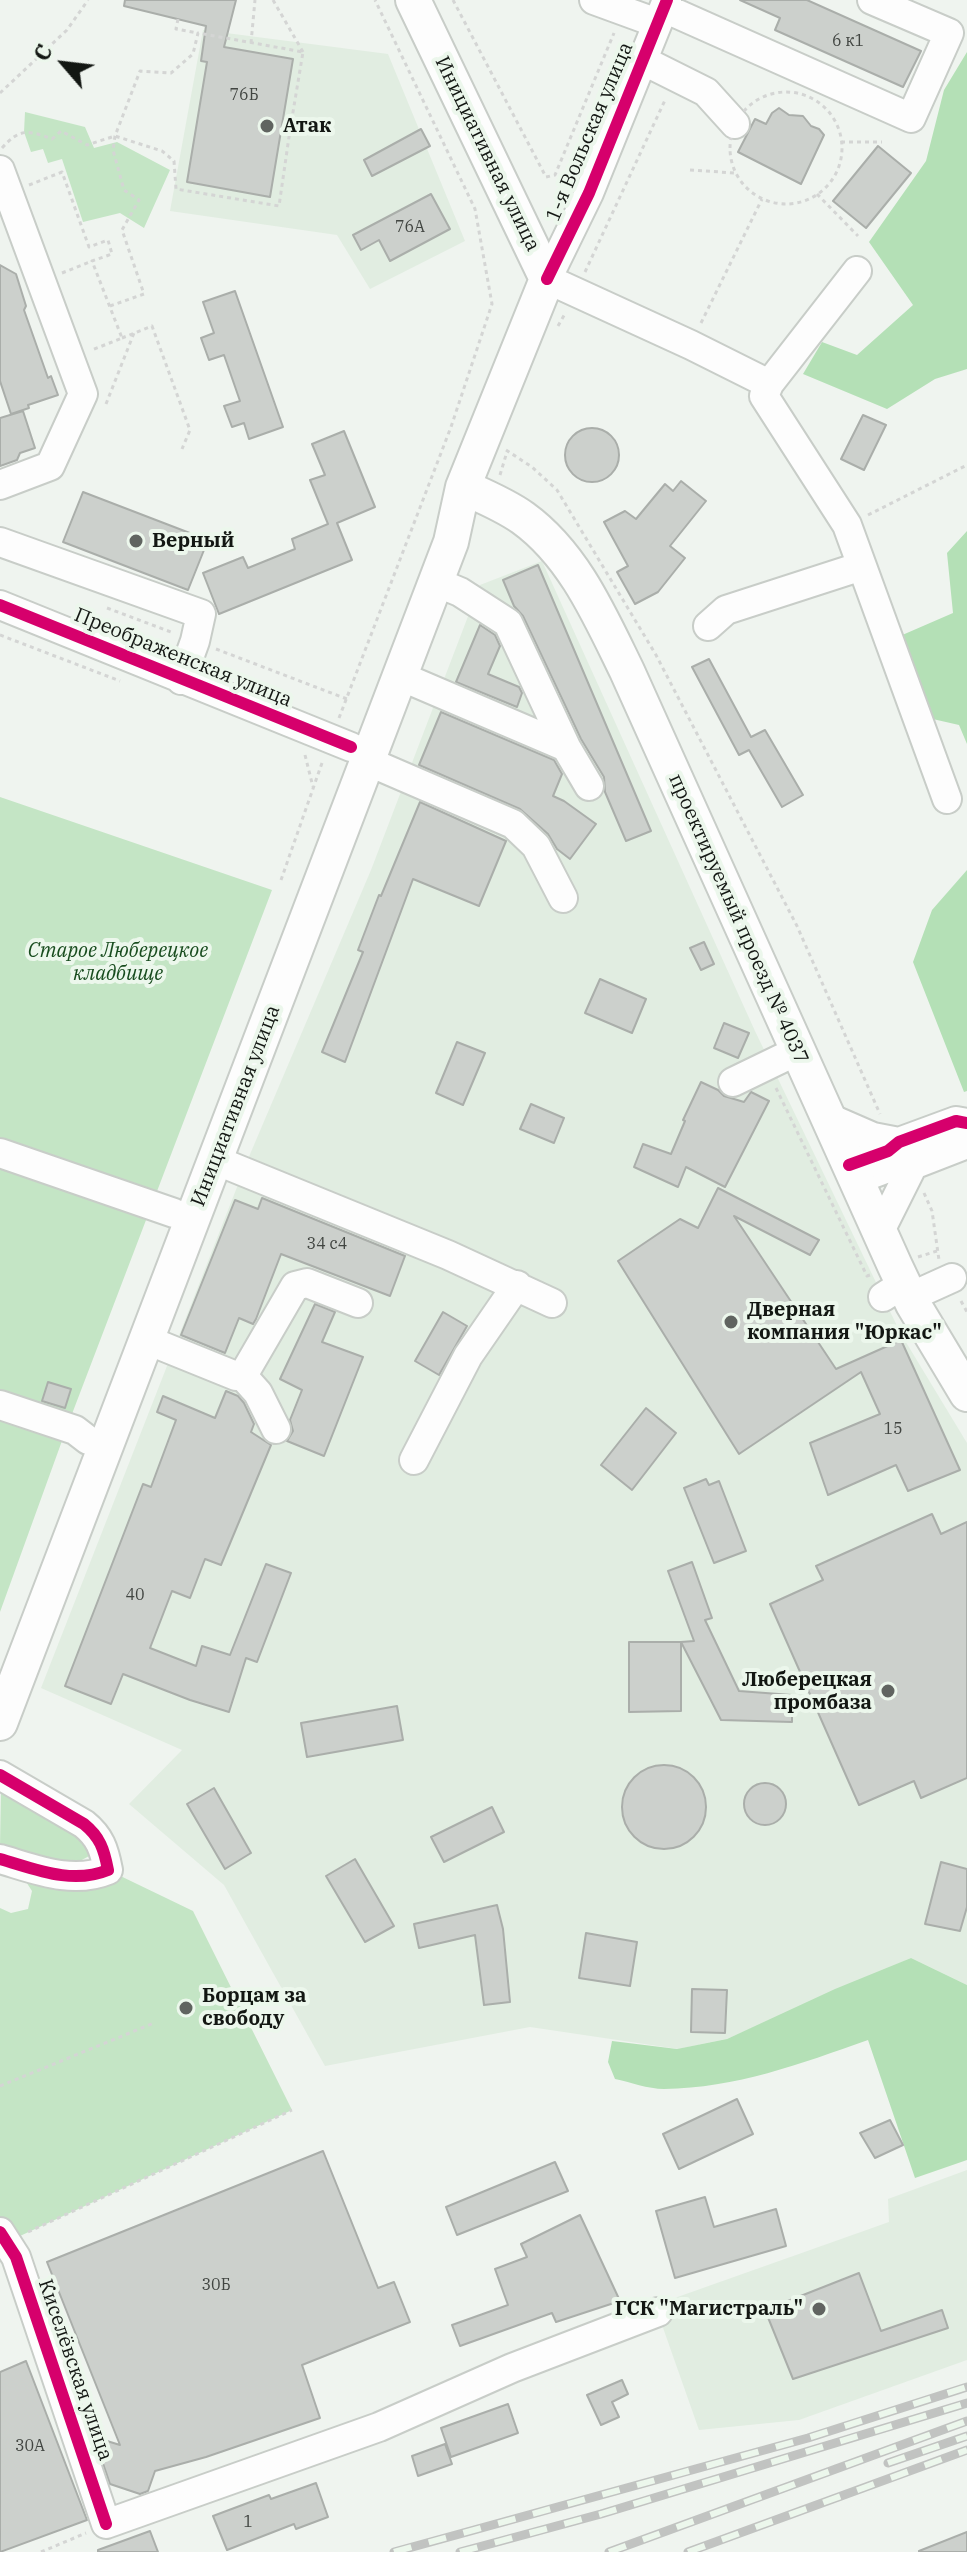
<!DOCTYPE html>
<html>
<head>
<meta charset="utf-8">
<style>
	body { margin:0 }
	#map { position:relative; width:967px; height:2552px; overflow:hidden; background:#eff4ef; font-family:"IBM Plex Serif",serif }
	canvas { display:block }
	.north { position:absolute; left:24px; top:24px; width:80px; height:80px; -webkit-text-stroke:6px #ecf7ec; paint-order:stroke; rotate:298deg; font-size:22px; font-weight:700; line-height:32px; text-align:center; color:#131713 }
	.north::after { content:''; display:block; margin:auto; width:28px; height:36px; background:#131713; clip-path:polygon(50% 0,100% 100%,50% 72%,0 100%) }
</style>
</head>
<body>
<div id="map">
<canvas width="967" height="2552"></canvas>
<div class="north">С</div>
</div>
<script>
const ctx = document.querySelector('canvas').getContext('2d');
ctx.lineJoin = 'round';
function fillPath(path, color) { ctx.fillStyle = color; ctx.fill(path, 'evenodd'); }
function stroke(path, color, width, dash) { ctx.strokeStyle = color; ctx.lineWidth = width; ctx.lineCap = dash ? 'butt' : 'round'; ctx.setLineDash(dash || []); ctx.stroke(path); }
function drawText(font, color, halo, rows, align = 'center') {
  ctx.font = font + ' "IBM Plex Serif",serif'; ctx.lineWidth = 8; ctx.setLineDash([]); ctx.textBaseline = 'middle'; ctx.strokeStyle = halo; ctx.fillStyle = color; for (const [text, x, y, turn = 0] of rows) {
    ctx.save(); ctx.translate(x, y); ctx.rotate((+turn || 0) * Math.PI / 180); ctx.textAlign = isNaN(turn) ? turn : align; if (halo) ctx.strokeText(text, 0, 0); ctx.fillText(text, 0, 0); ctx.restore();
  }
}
const built = new Path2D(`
	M203,30L388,54L465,241L370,289L337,235L170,211Z
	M542,561L755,1031L883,1297L901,1334L967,1443V1985L911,1958L727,2039L678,2049L530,2027L325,2066L224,1885L129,1804L182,1750L41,1688L248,1159L371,870L480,585Z
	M967,2170V2360L799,2420L699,2430L655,2305L889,2222L888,2199Z`);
const green = new Path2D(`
	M25,112L85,127L94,148L117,142L170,170L144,228L120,213L83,222L62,159L48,163L43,149L31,152L24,132Z
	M0,797L272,890L67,1427L0,1612Z
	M1,1790L84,1834L91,1855L67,1868L0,1846Z
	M108,1870L193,1911L292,2110L7,2242L0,2232V1908L11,1913L28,1909L32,1891L21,1874Z`);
const forest = new Path2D(`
	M967,52V369L935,379L887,409L803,374L822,342L857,355L913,305L869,242L926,161L944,90Z
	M967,531V744L959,725L924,717L900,636L953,613L947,553Z
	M967,870V1091L964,1092L913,962L932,910Z
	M911,1958L967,1985V2160L915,2178L868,2040C800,2064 736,2088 664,2089C648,2089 630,2082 615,2079L608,2062L612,2041L677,2049L727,2039L835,1989Z`);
const building = new Path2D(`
	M125,0H236L224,47L293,59L270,197L187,182L207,62L201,61L206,26L124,6Z
	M740,0H807L921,51L903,87L775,30L780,18Z
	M779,108L789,115L803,116L811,126L819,129L824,135L801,184L738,152L755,119L766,124L772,113Z
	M421,129L430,146L372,176L364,160Z
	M878,146L911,173L866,228L833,201Z
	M431,194L450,229L390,261L379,240L361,250L353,235Z
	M0,265L16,274L26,306L24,310L48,378L51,376L58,395L28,405L29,408L11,414L0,381Z
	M235,291L283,427L249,439L244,423L232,427L224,406L240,401L224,355L209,360L201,338L214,333L203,302Z
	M23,411L35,448L20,453L17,460L0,466V418Z
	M863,415L886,425L864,470L841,459Z
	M565 455a27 27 0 1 1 54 0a27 27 0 1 1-54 0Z
	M344,431L375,507L337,523L352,560L219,614L203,573L243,557L248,568L295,549L292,539L328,524L310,480L325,475L312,444Z
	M681,481L706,501L670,546L685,558L658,592L635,604L617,572L628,566L604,522L625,511L636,519L665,484L673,491Z
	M83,492L208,540L188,590L63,542Z
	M538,565L651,831L626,841L605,792L604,777L581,739L523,616L514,606L503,580Z
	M480,625L495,635L500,646L488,674L519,687L522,693L517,707L456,682Z
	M709,659L751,737L765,730L803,795L782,807L749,750L739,755L692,667Z
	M441,712L554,760L562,774L553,796L564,801L596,824L570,859L557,849L548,834L520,809L419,765Z
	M420,802L506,841L479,906L413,879L345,1062L322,1052L363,952L358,950L379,895L381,896Z
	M704,942L714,964L701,970L690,948Z
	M600,979L646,999L632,1033L585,1013Z
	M724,1023L749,1033L738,1058L714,1048Z
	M457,1042L485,1053L463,1105L436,1093Z
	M701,1082L718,1090L724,1096L744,1102L751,1092L769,1101L725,1187L686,1167L678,1187L634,1167L643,1144L671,1154L685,1121L683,1120Z
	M531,1104L564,1118L554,1143L520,1129Z
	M718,1188L819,1240L810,1255L734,1216L836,1369L901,1340L960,1470L908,1491L896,1465L828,1495L810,1443L880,1414L861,1372L739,1454L618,1261L680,1219L698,1228Z
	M262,1198L405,1256L390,1296L281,1254L256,1319L253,1324L239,1318L225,1353L181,1335L235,1200L258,1209Z
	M315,1304L335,1312L322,1342L363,1357L324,1456L287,1441L293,1431L290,1420L302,1390L280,1379Z
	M443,1312L467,1326L439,1375L415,1361Z
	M48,1382L71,1389L65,1408L42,1401Z
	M226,1391L238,1396L244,1403L254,1424L251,1432L271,1445L221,1565L205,1559L190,1598L172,1591L150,1648L196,1666L202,1646L230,1655L266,1564L291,1573L257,1662L246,1658L229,1712L190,1700L123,1674L111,1704L65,1686L143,1484L151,1487L176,1420L157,1412L163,1396L215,1418Z
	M646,1408L676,1433L632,1490L601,1465Z
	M706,1479L709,1485L719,1481L746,1551L714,1563L684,1488Z
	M932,1514L941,1534L967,1522V1778L921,1798L914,1781L859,1805L770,1604L823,1580L816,1566Z
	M692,1562L712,1618L705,1620L739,1691L792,1695V1722L721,1720L681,1642L694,1641L668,1571Z
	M629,1642H681V1711L629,1712Z
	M397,1706L403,1740L307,1757L301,1723Z
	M622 1807a42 42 0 1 1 84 0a42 42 0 1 1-84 0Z
	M744 1804a21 21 0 1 1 42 0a21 21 0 1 1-42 0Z
	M214,1788L251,1853L225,1869L187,1804Z
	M492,1807L504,1832L444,1862L431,1837Z
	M355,1859L394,1926L365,1942L326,1876Z
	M941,1862L967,1869V1907L960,1931L925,1924Z
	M497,1905L503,1929L510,2002L484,2005L475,1935L419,1948L414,1924Z
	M586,1933L637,1942L630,1986L579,1978Z
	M692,1989L727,1990L725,2033L691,2032Z
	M737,2099L753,2134L679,2169L663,2134Z
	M890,2120L903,2145L875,2158L860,2133Z
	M323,2151L378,2288L394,2282L410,2322L302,2365L320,2418L206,2457L155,2471L148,2491L140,2494L110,2484L94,2437L120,2445L47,2262Z
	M555,2162L568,2191L457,2235L446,2207Z
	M705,2197L714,2227L776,2209L786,2246L675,2278L656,2211Z
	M580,2215L620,2301L556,2322L552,2313L460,2346L452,2325L508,2305L495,2269L527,2257L521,2244Z
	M859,2273L881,2331L942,2310L948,2328L793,2379L765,2310Z
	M26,2361L87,2520L0,2552V2372Z
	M622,2380L628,2394L612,2402L619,2417L601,2425L587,2395Z
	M508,2404L518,2433L451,2457L441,2428Z
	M445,2444L452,2464L418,2476L412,2456Z
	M316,2483L328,2517L296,2529L294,2524L227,2550L213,2516L269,2495L271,2499Z
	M150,2531L158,2552H98V2550Z
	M967,2532V2552H919V2551Z`);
const path = new Path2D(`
	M273,0L303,52
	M453,0L546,177L555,175L614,33
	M178,19L176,29L198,33
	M251,43L255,0
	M730 148a56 56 0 1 1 112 0a56 56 0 1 1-112 0Z
	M0,93L67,30L88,0
	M841,142H882
	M2,148C20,128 28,130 52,139L61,131L87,145L115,136L162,151L174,161L176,189L279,206L290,130L282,129
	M690,170L735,173
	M29,185L62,172L89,247L108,240L112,254L92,261L122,338L92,350
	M817,194L858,236
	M585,272L666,98
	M62,273L92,261
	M110,306L144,294L122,230L139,200L124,190L113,150L115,136L140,71L171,73L193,54L198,33L303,52L290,130
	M701,323L762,199
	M558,326L566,312
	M122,338L152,326L190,430L182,449
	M106,404L134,333
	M506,450L532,467L557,490L656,655L797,926L880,1114
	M500,475L506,455
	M868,515L967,465
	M107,608L171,632
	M0,635L120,681
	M216,649L347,699
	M339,718L451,427L492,304L475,209L375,0
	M305,755L313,787
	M281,880L322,763
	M776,1088L867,1276L870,1275
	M924,1193L932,1211L939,1260
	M918,1257L937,1251
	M961,1301L967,1312
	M0,2086L154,2023
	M28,2232L292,2110
	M41,2552L86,2533`);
const minor = new Path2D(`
	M594,0L657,23
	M667,0L589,193L547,279L691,345L769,384
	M664,8L911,118L949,33L872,0
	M642,60L706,92L735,124
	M0,170L83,394L50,466L0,485
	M857,271L769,384L764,396L847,525L947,799
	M0,542L201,614L195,641L181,680
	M0,605L351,747
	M708,626L726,610L862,566
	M400,676L566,747L508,623L460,592L436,582
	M566,747L589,786
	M367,761L513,824L536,846L563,898
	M733,1082L797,1051
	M827,1117L873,1137L899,1142
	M0,1153L174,1213
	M215,1160L448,1255L552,1303
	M849,1165L888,1151L899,1142L956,1121L967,1123
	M867,1176L901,1163L913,1165L967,1144
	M879,1233L913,1165
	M883,1297L903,1284
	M910,1297L952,1278
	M147,1340L236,1376L245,1372L295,1286L307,1283L358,1303
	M241,1374L258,1393L276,1429
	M0,1405L75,1430L88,1440
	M414,1460L468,1356L517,1285
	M0,1775L84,1824C100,1837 104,1849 108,1870C72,1885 35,1869 0,1859
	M0,2232L16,2257L106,2524L379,2427L512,2368L658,2312`);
const major = new Path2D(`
	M463,487C483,496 505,505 523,518C574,555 600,616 627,671L895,1266L913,1304L967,1394
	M0,1723L451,542L463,487L547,279L413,0`);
const rail = new Path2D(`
	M888,2463L967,2436
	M394,2552L808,2438L967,2387
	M460,2552L601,2514L967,2403
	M609,2552L967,2421
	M688,2552L967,2450`);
const cycleway = new Path2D(`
	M547,279L589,193L667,0
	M0,605L351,747
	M849,1165L888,1151L899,1142L956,1121L967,1123
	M0,1775L84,1824C100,1837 104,1849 108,1870C72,1885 35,1869 0,1859
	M0,2232L16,2257L106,2524`);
const markers = [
	[267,126,8,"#606460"],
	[136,541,8,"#606460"],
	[731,1322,8,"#606460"],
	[888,1691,8,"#606460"],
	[186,2008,8,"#606460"],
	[819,2309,8,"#606460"]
];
const numberNames = [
	["6 к1",848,41],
	["76Б",244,95],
	["76А",410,227],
	["34 с4",327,1244],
	["15",893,1429],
	["40",135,1595],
	["30Б",216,2285],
	["30А",30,2446],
	["1",248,2522]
];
const poiNames = [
	["Атак",283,126],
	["Верный",152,541],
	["Дверная",747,1310],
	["компания \"Юркас\"",747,1333],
	["Люберецкая",872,1680,"right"],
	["промбаза",872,1703,"right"],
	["Борцам за",202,1996],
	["свободу",202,2019],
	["ГСК \"Магистраль\"",803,2309,"right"]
];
const streetNames = [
	["1-я Вольская улица",590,132,-67],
	["Инициативная улица",487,154,64],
	["Преображенская улица",183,658,22],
	["проектируемый проезд № 4037",738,919,66],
	["Инициативная улица",236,1106,-69],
	["Киселёвская улица",75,2370,71]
];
const parkNames = [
	["Старое Люберецкое",118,951],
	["кладбище",118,974]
];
fillPath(built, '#e1ede1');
fillPath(green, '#c4e5c5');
fillPath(forest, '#b4e0b6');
fillPath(building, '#ccd0cc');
stroke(building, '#aaaeaa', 2);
stroke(minor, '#c8cdc8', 32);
stroke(major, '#c8cdc8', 38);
stroke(path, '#d4d5d4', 3, [4, 4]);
stroke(minor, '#fdfdfd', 28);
stroke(major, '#fdfdfd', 34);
stroke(rail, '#c1c3c1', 9);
stroke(rail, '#ecf7ec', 6, [18]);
stroke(cycleway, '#d6006c', 12);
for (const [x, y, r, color] of markers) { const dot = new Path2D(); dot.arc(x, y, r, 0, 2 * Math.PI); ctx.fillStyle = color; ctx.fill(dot); stroke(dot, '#ecf7ec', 3); }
drawText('16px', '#414541', null, numberNames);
drawText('bold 20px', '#131713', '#ecf7ec', poiNames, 'left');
drawText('20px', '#131713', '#ecf7ec', streetNames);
drawText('italic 20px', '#184c1e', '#ecf7ec', parkNames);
</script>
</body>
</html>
